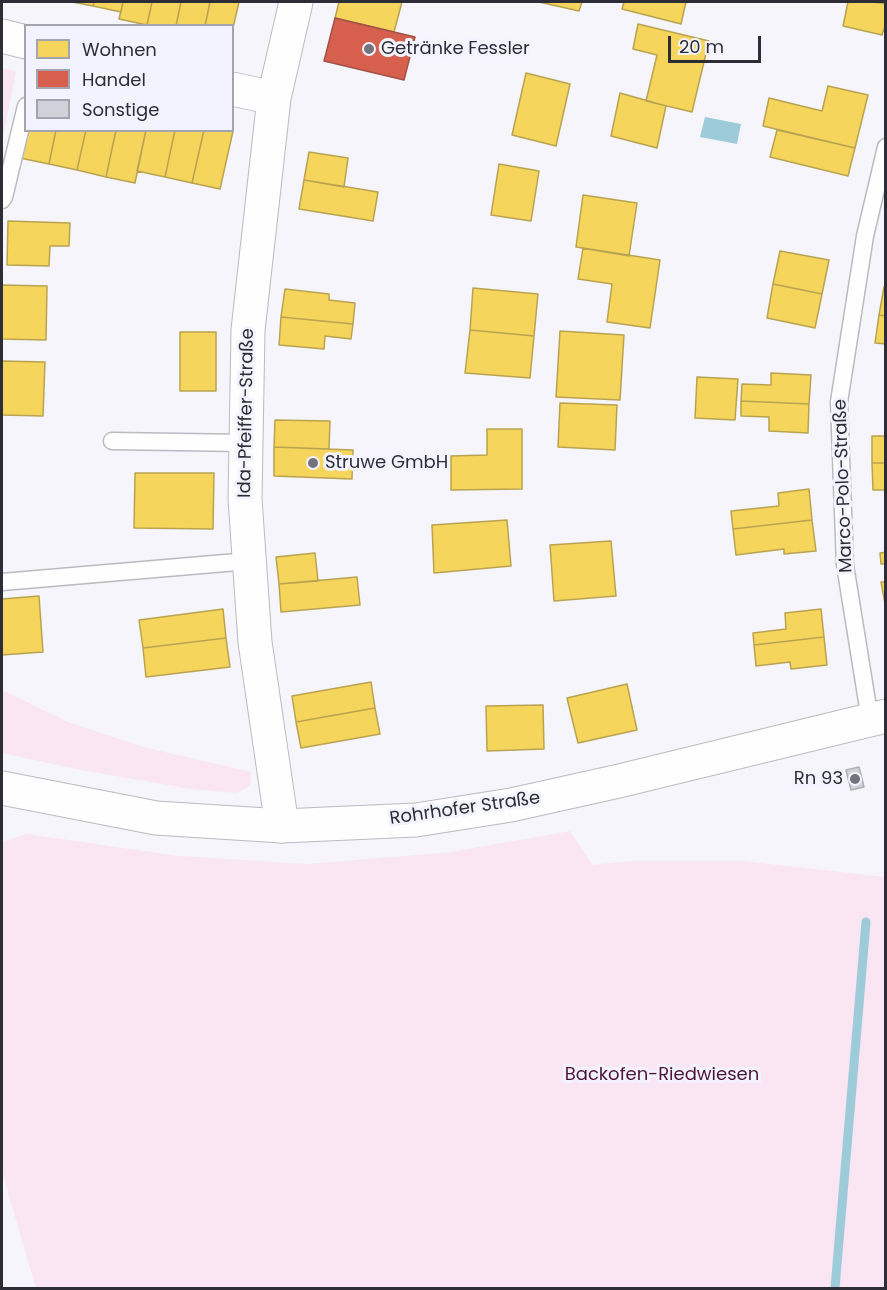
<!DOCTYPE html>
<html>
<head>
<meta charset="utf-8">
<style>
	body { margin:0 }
	#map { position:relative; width:887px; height:1290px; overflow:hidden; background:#f5f5fb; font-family:Poppins,sans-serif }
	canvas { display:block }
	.frame { position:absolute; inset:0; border:3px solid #2c2d36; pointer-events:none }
	.legend { position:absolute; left:24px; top:24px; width:210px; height:108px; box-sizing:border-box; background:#f2f3fe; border:2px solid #a3a4ae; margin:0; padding:8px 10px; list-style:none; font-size:18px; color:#2c2d36 }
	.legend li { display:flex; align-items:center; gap:12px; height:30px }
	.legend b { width:30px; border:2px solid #a3a4ae }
	.scale { position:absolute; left:668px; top:36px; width:93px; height:27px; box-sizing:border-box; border:3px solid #2c2d36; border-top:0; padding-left:8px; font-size:18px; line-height:21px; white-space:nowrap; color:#2c2d36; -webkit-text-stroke:4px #f2f3fe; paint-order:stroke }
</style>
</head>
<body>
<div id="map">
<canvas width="887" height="1290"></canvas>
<div class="frame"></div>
<ul class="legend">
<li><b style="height:16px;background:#f6d55c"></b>Wohnen</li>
<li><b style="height:16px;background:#d6604d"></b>Handel</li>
<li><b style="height:16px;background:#cfd3d9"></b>Sonstige</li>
</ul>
<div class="scale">20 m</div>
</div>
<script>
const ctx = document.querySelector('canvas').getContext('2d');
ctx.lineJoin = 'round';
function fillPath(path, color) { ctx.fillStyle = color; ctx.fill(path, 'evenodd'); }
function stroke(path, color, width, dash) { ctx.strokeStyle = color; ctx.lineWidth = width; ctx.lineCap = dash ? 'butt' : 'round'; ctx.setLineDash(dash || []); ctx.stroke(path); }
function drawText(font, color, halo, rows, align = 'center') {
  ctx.font = font + ' Poppins,sans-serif'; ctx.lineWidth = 6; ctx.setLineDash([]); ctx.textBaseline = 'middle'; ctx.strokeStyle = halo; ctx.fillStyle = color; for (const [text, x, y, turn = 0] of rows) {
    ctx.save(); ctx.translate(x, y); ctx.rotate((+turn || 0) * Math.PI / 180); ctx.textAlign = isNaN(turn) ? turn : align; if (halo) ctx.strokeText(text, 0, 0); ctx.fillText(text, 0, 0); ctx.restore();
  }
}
const green = new Path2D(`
	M2,68L16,71L2,143Z
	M2,690L68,722L147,748L251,772L250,785L237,793L192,789L81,770L2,753Z
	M570,831L592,865L631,861H743L885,877V1288H36L2,1172V842L27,834L178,856L307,864L452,852Z`);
const water = new Path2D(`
	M705,117L741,124L737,144L700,137Z`);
const homes = new Path2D(`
	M72,2H94L93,6Z
	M94,2H123L121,12L93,6Z
	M123,2H152L147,25L119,19Z
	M152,2H181L176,26L147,25Z
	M181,2H210L205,26H176Z
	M210,2H239L232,32V26H205Z
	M339,2H402L394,32L335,18Z
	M539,2H582L579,11Z
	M624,2H686L681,24L622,9Z
	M848,2H874L886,4V23L882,35L843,26Z
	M638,24L709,41L692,112L646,101L657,55L633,49Z
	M526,73L570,84L556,146L512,135Z
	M828,86L868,95L855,148L763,126L769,98L822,111Z
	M620,93L666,106L657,148L611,136Z
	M26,130H56L49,164L20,158Z
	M56,130H86L77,170L49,164Z
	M86,130H116L106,177L77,170Z
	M116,130H146L135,183L106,177Z
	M146,130H175L165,177L137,171Z
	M175,130H204L192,183L165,177Z
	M204,130L233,131L220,189L192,183Z
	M777,130L855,148L848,176L770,157Z
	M309,152L348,158L344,187L304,180Z
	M499,164L539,171L531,221L491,215Z
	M304,180L378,192L373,221L299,209Z
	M583,195L637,203L629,256L576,247Z
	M8,221L70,223L69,246H50L49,266L7,265Z
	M583,248L660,260L650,328L607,322L612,284L578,279Z
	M780,251L829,260L822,294L773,284Z
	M773,284L822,294L815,328L767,318Z
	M2,285L47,286L46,340L2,339Z
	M884,287H886V316L879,315Z
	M473,288L538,294L534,336L470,330Z
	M285,289L329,294V300L355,303L353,324L281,317Z
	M879,315L886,316V344L875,343Z
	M281,317L353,324L351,339L325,336L324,349L279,345Z
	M470,330L534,336L530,378L465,373Z
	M560,331L624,335L620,400L556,397Z
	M180,332H216V391H180Z
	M2,361L45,362L43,416L2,415Z
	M771,373L811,375L809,404L741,401L742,384L771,385Z
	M697,377L738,379L735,420L695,418Z
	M741,401L809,404L808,433L769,431V417L741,416Z
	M560,403L617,405L615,450L558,447Z
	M275,420L330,421L329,449L274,447Z
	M487,429H522V489L451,490V456L487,455Z
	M872,436H886V463H872Z
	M274,447L353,450L352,479L274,476Z
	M872,463H886V490H873Z
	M135,473H214L213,529L134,528Z
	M809,489L812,520L733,529L731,511L779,506L778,493Z
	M507,520L511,566L434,573L432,525Z
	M812,520L816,551L784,554V549L736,555L733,529Z
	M611,541L616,596L554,601L550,545Z
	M886,552V564H881L880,553Z
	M315,553L318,581L279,584L276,557Z
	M357,577L360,605L281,612L279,584Z
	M881,582H886V609Z
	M39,596L43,652L2,655V599Z
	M223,609L226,638L143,648L139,620Z
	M821,609L824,637L754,645L753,633L786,629L785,613Z
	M824,637L827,665L791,669L790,662L756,666L754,645Z
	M226,638L230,667L146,677L143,648Z
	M371,682L375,708L296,722L292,696Z
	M627,684L637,730L578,743L567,698Z
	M543,705L544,749L487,751L486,706Z
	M375,708L380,734L301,748L296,722Z`);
const shops = new Path2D(`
	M335,18L415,37L404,80L324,61Z`);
const stream = new Path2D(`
	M835,1288L866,922`);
const building = new Path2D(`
	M859,767L864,787L851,790L846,770Z`);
const lane = new Path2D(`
	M2,200L4,197L26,106
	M112,441L246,443
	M2,582L249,561
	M870,720L845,565L839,402L865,236L886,147`);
const street = new Path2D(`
	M2,36L26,42
	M232,89L274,98
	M282,826L255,642L245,499L248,330L274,98L296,2`);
const secondary = new Path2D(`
	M2,788L156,818L282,826L416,820L511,805L619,781L886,716`);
const markers = [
	[369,49,6,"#72737b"],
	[313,463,6,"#72737b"],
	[855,779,6,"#72737b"]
];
const poiNames = [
	["Getränke Fessler",381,49],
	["Struwe GmbH",325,463],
	["Rn 93",843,779,"right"]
];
const streetNames = [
	["Ida-Pfeiffer-Straße",247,413,-89],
	["Marco-Polo-Straße",844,486,-92],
	["Rohrhofer Straße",465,809,-8]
];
const parkNames = [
	["Backofen-Riedwiesen",662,1075]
];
fillPath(green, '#f9e6f2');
fillPath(water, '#9ecbd9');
fillPath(homes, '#f6d55c');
stroke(homes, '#b9a351', 1.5);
fillPath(shops, '#d6604d');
stroke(shops, '#a35146', 1.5);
stroke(stream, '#9ecbd9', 9);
fillPath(building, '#cfd3d9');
stroke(building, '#adb0b7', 1.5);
stroke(lane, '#babac1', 19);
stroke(street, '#babac1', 35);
stroke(secondary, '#babac1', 35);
stroke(lane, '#fefefe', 16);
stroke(street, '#fefefe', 33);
stroke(secondary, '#fefefe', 33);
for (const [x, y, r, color] of markers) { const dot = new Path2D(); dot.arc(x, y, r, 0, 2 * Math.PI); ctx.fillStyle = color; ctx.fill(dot); stroke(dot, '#f2f3fe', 2); }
drawText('18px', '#2c2d36', '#f2f3fe', poiNames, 'left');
drawText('18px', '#2c2d36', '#f2f3fe', streetNames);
drawText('18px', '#4f1338', '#f2f3fe', parkNames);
</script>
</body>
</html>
